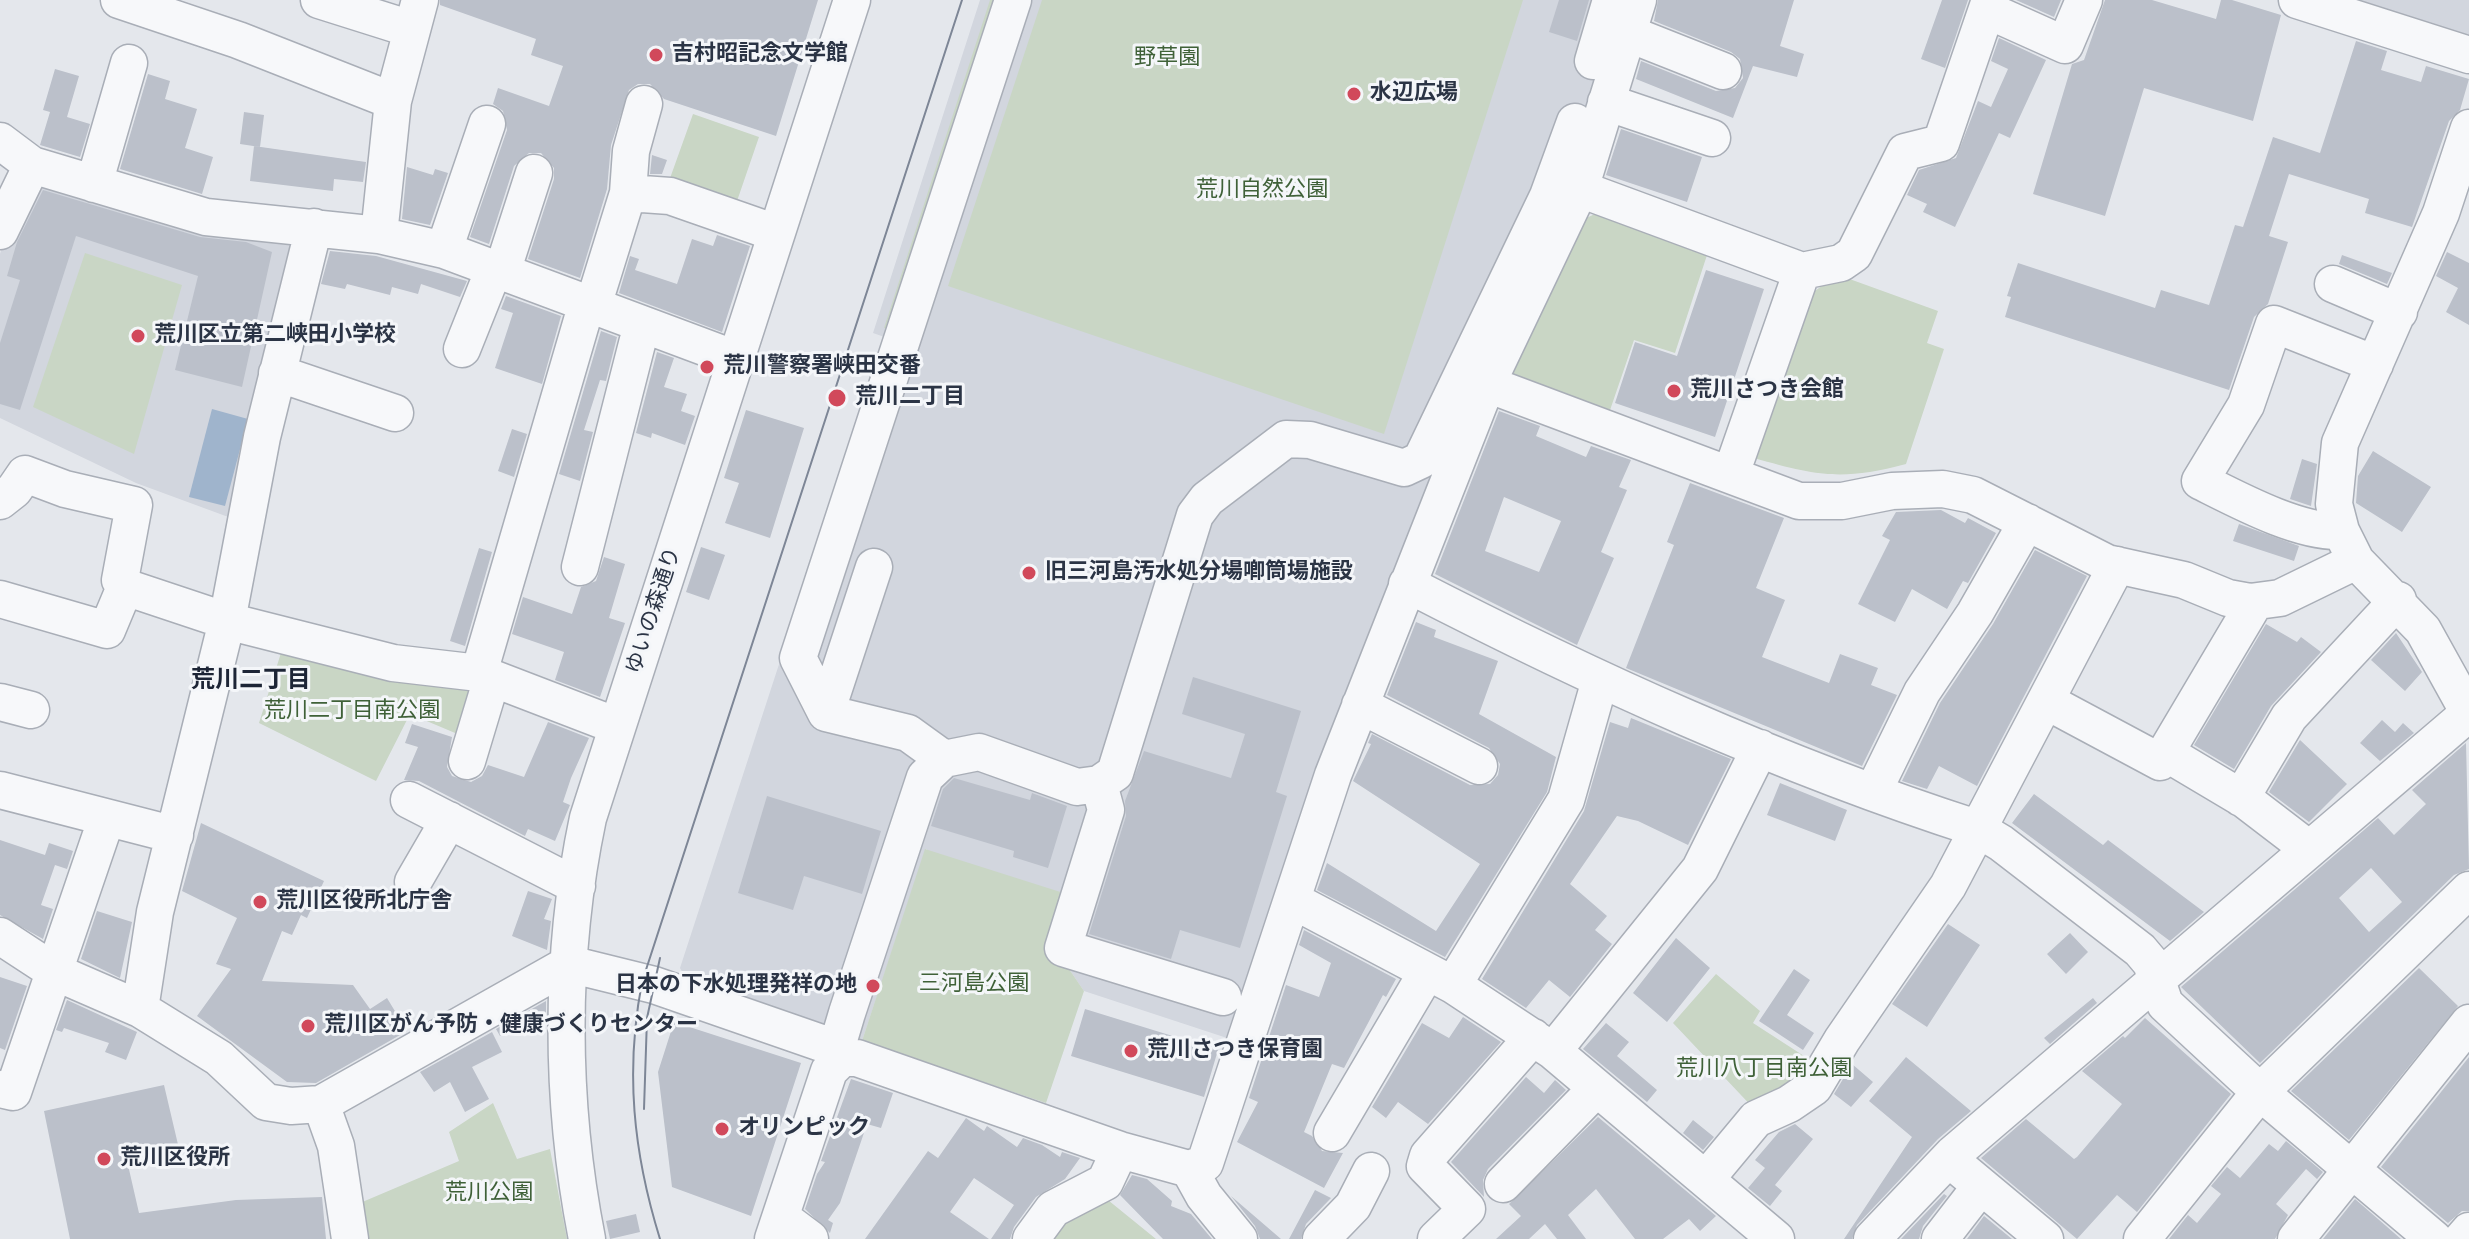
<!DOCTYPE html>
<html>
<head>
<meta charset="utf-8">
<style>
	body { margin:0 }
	canvas { display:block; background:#e4e7ec }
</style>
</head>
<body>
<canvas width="2469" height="1239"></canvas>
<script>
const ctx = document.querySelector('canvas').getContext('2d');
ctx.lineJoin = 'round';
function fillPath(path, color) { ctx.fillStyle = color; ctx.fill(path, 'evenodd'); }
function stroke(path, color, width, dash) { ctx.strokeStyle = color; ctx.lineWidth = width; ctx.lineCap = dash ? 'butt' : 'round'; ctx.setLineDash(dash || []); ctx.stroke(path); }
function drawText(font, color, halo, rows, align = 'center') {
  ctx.font = font + ' "Source Sans 3","Noto Sans JP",sans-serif'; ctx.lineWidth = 6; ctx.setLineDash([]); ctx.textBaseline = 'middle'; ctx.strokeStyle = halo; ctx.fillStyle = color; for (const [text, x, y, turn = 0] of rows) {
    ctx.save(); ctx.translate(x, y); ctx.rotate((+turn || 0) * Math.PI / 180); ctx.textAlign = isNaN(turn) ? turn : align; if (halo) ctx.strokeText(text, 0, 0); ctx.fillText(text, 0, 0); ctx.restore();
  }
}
const built = new Path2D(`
	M980,0H1626L1571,180L1340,712L1227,1038L1084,991L1056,950L926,849L862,1041L690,986L680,968L783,652L893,340L873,333Z
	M2329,0H2469V45Z
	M39,172L302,232L231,518L136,483L0,418V254L6,234Z`);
const green = new Path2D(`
	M990,0H1004L899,333L884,328Z
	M1042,0H1523L1384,434L948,286Z
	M693,114L759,137L736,204L669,181Z
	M1597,213L1708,252L1675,353L1634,340L1608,416L1510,382L1504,370L1578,222Z
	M85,253L182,285L134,454L33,407Z
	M1844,277L1938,311L1927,343L1944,349L1906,464C1842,481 1817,476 1754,458L1811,294L1827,282Z
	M285,640L484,681L467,738L410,714L376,781L259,723Z
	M925,849L1073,896L1056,950L1084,991L1046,1103L862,1041Z
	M1716,974L1760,1011L1753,1023L1821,1067L1757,1112L1673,1023Z
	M493,1103L517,1159L550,1149L567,1239H364L360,1203L459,1161L449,1132Z
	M1103,1196L1156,1239H1044L1052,1226Z`);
const water = new Path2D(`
	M212,409L248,419L225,506L189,497Z`);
const building = new Path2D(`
	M440,0H818L776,136L664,99L650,84H638L629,90L611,145L607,189L580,278L528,259L554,179V168L541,153H529L514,166L489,244L470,237L507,130L503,111L493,104L498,88L549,106L563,66L531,55L536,39L440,5Z
	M1559,0H1589L1577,41L1549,32Z
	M1658,0H1794L1780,46L1804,54L1797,77L1753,66L1733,118L1636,79L1641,61L1716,91L1735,88L1743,78L1740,59L1731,52L1654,21Z
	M1942,0H1968L1945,68L1921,59Z
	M2016,0H2061L2054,17Z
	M2105,0H2152L2216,19L2221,0H2232L2281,15L2253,121L2144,88L2105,216L2033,194L2072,64L2084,60Z
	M1999,38L2046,60L2010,138L1999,133L1955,227L1923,212L1927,204L1907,195L1919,170L1956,158L1978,101L1991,107L2008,69L1991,61Z
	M2356,41L2387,51L2381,70L2421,82L2426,66L2469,79L2460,110L2449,121L2412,227L2365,213L2369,199L2289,174L2269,236L2288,242L2268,304L2254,317L2229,390L2005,317L2011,297L2007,296L2018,263L2155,308L2161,290L2209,305L2235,225L2243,227L2273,137L2320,153Z
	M55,69L79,76L67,117L90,124L80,157L40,145L50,112L43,110Z
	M148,74L170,81L165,99L197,109L185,148L213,157L202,194L120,169Z
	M244,112L264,115L260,147L240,144Z
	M1621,129L1702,157L1687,202L1606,175Z
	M254,146L366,162L363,182L334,179L333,191L250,181Z
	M652,155L667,160L662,174H650Z
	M407,167L433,175L435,169L448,173L430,225L402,219Z
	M43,190L200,237L246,242L272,252L242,387L175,370L198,276L76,236L20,410L0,404V343L20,280L7,276L17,242Z
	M717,235L750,246L722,332L619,293L630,256L639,259L635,270L677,284L692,239L713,246Z
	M330,251L376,256L467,281L460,297L421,284L418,294L392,287L390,295L347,284L345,289L321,284Z
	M2447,252L2469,263V325L2446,312L2458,288L2436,276Z
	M2342,255L2392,273L2387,284L2339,264Z
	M1706,270L1764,289L1715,437L1615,403L1635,342L1677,356Z
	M506,296L561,316L542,384L495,368L513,313L501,309Z
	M601,331L617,337L606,381L600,380L584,430L593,432L580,481L559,474Z
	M657,352L674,358L664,387L687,394L681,411L695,416L685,445L652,433L651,438L636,433Z
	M746,410L804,428L770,538L725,523L739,483L724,478Z
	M1499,411L1540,426L1536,436L1586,457L1591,446L1631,460L1619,487L1627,490L1601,552L1614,558L1577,645L1435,574ZM1504,497L1561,521L1539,572L1485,551Z
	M512,429L527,434L514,477L498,471Z
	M2373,451L2431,487L2402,532L2356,503L2358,476Z
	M2302,459L2317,464L2311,506L2290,499Z
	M1690,483L1784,518L1756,588L1785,600L1762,657L1829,683L1840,654L1878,668L1871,685L1897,695L1862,766L1626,668L1674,545L1667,542Z
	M1941,510L1965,523L1968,518L1996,533L1968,583L1963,581L1947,609L1912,589L1895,622L1858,604L1890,540L1882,536L1896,512Z
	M2239,524L2299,546L2294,561L2233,541Z
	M701,547L725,555L709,600L686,592Z
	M479,548L492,552L465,646L450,641Z
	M2035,550L2087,576L1977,786L1939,766L1927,789L1902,781L1940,703L1993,624Z
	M604,557L625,564L609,618L625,623L600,697L555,680L564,652L512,634L523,597L572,614L581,587L596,581Z
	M1416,622L1436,630L1434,637L1498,661L1479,714L1556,757L1547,792L1445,957L1317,890L1327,863L1436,931L1480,864L1353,781L1371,744L1368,743L1372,734L1470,785L1490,784L1498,775L1500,764L1489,748L1387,695Z
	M2266,624L2297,642L2301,637L2321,652L2271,706L2234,769L2194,745Z
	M2396,633L2422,672L2405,691L2371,660Z
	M1193,677L1301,711L1276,792L1287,796L1240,948L1180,930L1171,959L1089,934L1126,816L1125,801L1144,751L1231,778L1245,734L1182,714Z
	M1631,718L1731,759L1688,845L1638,821L1617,816L1570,884L1607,916L1595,930L1612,944L1570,997L1549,980L1526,1008L1482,979L1584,811L1610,722L1628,728Z
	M2382,720L2395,732L2403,723L2414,733L2380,761L2360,743Z
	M548,722L589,738L571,778L563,802L570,805L555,841L528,829L525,836L419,781L404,780L418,747L405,743L412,724L452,737L447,767L452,776L471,782L482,776L488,765L524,777Z
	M2300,740L2347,784L2309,822L2269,792Z
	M2466,743L2469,869L2454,875L2260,1063L2181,987L2378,818L2394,835L2426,804L2412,790ZM2371,868L2402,902L2369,932L2339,898Z
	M954,778L1030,800L1032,793L1067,806L1048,868L1013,857L1014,851L931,826L943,789Z
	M1780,783L1847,810L1835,841L1767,815Z
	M2034,794L2103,845L2108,840L2204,912L2170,941L2012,823Z
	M767,796L881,831L862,894L804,876L793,910L738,893Z
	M201,823L324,881L307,918L301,915L292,935L282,931L262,981L353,985L370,1009L387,998L407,1031L316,1083L287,1082L197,1016L231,969L216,964L237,918L182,891Z
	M0,840L45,855L49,843L73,851L67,869L55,865L41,905L53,909L43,939L0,915Z
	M528,891L552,899L544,919L551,921L547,950L512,936Z
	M97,911L132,922L120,978L81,959Z
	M1948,924L1980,945L1927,1027L1892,1004Z
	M1304,930L1396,979L1386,997L1383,995L1344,1068L1332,1064L1304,1132L1312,1136L1322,1151L1343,1153L1324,1188L1237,1142L1258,1102L1249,1098L1286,985L1319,997L1331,963L1299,945Z
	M2070,933L2088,952L2066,974L2047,954Z
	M1676,938L1710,968L1667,1022L1633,993Z
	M2419,968L2458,1006L2349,1140L2291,1091Z
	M1794,969L1810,980L1787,1015L1814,1033L1803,1050L1759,1021Z
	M0,977L27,986L5,1050L0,1048Z
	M2093,998L2097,1003L2050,1044L2044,1038Z
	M67,1000L137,1032L126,1060L105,1052L109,1043L64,1028L62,1032L56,1030Z
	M546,1001V1023L534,1029L531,1022L500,1036L496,1029Z
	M1085,1009L1218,1050L1204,1097L1071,1056Z
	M1463,1017L1501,1042L1428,1124L1398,1102L1386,1118L1372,1107L1422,1023L1449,1038Z
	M2145,1018L2231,1094L2137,1212L2117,1195L2077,1239L1981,1158L2026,1119L2074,1159L2077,1157L2122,1104L2082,1071L2123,1036L2125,1038Z
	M674,1022L801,1063L751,1216L672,1187L658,1072Z
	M1606,1023L1629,1042L1617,1056L1657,1090L1647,1102L1583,1049Z
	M492,1032L502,1052L472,1067L489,1099L465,1112L450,1082L434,1092L420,1072Z
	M1906,1057L1971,1111L1938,1139L1857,1225L1852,1239H1844L1912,1137L1869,1101Z
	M2469,1057V1211H2462L2448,1223L2381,1167Z
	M1852,1064L1873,1082L1851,1107L1834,1094Z
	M1526,1077L1544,1093L1555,1080L1566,1090L1488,1169L1483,1180L1484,1197L1451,1162Z
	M851,1079L893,1093L881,1128L867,1124L840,1203L828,1220L833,1223L830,1233L805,1209L817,1174L825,1162L821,1161Z
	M164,1085L180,1153L128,1165L139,1213L236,1200L322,1197L326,1239H70L44,1111Z
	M1598,1117L1716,1216L1700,1231L1689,1219L1663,1239H1635L1596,1189L1568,1215L1586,1239H1557L1545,1224L1529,1239H1496L1521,1216L1509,1204Z
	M966,1118L984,1131L987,1126L1017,1147L1023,1138L1042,1145L1060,1157L1062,1152L1080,1158L1065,1179L1036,1197L1014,1227L1010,1239H991L1014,1205L974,1178L950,1212L989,1239H865L928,1151L938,1158Z
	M1693,1120L1714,1137L1703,1150L1683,1133Z
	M1795,1124L1813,1139L1775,1185L1782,1191L1770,1206L1748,1188L1765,1168L1755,1160L1779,1132Z
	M2286,1141L2323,1172L2317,1179L2306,1169L2276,1204L2288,1215L2275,1239H2169L2188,1215L2197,1223L2221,1194L2211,1186L2227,1167L2240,1178L2269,1144L2278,1151Z
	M1132,1175L1147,1179L1172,1201L1171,1206L1191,1214L1212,1239H1163L1120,1195Z
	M1315,1190L1331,1198L1306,1224L1301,1239H1289Z
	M1944,1194L1947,1196L1923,1226L1919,1239H1901Z
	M1231,1196L1281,1239H1260L1255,1226Z
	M2355,1199L2401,1239H2323Z
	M636,1214L640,1232L610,1239L606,1221Z
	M1984,1216L2012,1239H1967Z`);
const minor = new Path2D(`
	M119,0L238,40L393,101
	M319,0L411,29
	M2297,0L2469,55
	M1987,10L2065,45L2084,0
	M1627,33L1723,71
	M1593,61L1611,0
	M1606,102L1712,138
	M2469,128L2441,213L2340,443L2334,504L2341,531L2356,561L2423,630L2469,713
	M0,141L32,165L206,217L379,235L444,250L736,359
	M94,184L129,63
	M1580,189L1802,271L1731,474
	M628,193L670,196L776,233
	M0,231L32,165
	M379,235L393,101L420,0
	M444,250L487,124
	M1802,271L1841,263L1854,254L1905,152L1941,143L1990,0
	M502,272L534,173
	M2333,284L2399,312
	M593,306L628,193L631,151L644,104
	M462,349L494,269
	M277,373L395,413
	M1487,384L1799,501H1842L1892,491L1943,489L1973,495L2107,563L2184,580L2228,598L2250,602L2280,598L2356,561
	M0,501L14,490L25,474L65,489L134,505L120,580L125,587
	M2341,531C2299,533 2238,500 2200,481L2246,405L2274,324L2375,364
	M580,567L642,324
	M874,567L826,713L908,733L944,759
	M1407,584C1591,679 1780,765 1976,828L2001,843L2140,950L2151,963L2165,1004L2260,1092L2434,1239
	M0,599L107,630L125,587L227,621L393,663L479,673L617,726
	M479,673L587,303
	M2046,701L2160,762L2255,602
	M0,702L31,710
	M1360,705L1479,766
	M826,713L798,658L1013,0
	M2166,753L2245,800L2309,849
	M467,761L492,678
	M1099,784L1106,810L1063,948L1223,997
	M0,790L175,835
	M1873,792L1922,692L1975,613L2027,522
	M2241,798L2289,717L2398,600
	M409,800L577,886
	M413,882L449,820
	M1292,900L1453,985L1553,1051L1776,1239
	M0,936L55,972L140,1009L219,1058L266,1102L291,1106L321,1104L569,964L654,985L827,1045L842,1058
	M1453,985L1566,800L1600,680
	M140,1009L155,912L227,621L262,437L314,227
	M1553,1051L1700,869L1760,748
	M842,1058L839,1040L847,1013L925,777L944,759L979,752L1077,787L1099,784L1115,773L1195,515L1207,499L1286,439L1310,440L1404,468L1421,460L1548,196L1575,122
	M0,1089L13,1092L106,820
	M321,1104L336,1146L350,1239
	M1332,1133L1427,972
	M1949,1159L2045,1239
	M1189,1169L1204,1196L1239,1239
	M1706,1179L1756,1119L1789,1104L1814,1087L1842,1040L1948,886L2117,565
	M1503,1184L1597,1088
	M780,1222L790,1224L810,1239
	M587,1239C560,1102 559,955 588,818L852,0
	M773,1239L829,1071L842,1058H857L1120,1150L1189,1169L1205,1163L1333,775L1487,384L1580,189L1638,0
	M1031,1239L1053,1209L1105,1182L1120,1150
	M1321,1239L1353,1206L1371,1171
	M1436,1239L1467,1209L1425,1166L1428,1156L1533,1037
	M1872,1239L1953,1154L2469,713
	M1940,1239L1981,1186
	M2142,1239L2260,1092L2469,890
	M2296,1239L2469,1023
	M2462,1239L2469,1231`);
const tram = new Path2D(`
	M644,1109L647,1018L660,958
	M660,1239C633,1152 625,1071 642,982L962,0`);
const markers = [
	[656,55,8,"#d1495b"],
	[1354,94,8,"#d1495b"],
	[138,336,8,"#d1495b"],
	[707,367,8,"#d1495b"],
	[1674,391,8,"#d1495b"],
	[837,398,10,"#d1495b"],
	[1029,573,8,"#d1495b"],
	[260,902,8,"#d1495b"],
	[873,986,8,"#d1495b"],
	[308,1026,8,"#d1495b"],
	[1131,1051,8,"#d1495b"],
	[722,1129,8,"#d1495b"],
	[104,1159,8,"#d1495b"]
];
const poiNames = [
	["吉村昭記念文学館",672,55],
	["水辺広場",1370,94],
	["荒川区立第二峡田小学校",154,336],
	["荒川警察署峡田交番",723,367],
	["荒川さつき会館",1690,391],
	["荒川二丁目",855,398],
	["旧三河島汚水処分場喞筒場施設",1045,573],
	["荒川区役所北庁舎",276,902],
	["日本の下水処理発祥の地",857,986,"right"],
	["荒川区がん予防・健康づくりセンター",324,1026],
	["荒川さつき保育園",1147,1051],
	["オリンピック",738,1129],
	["荒川区役所",120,1159]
];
const parkNames = [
	["野草園",1167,59],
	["荒川自然公園",1262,191],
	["荒川二丁目南公園",352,712],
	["三河島公園",974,985],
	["荒川八丁目南公園",1764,1070],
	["荒川公園",489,1194]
];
const streetNames = [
	["ゆいの森通り",655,611,-72]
];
const neighbourhoodNames = [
	["荒川二丁目",251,682]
];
fillPath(built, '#d2d6de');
fillPath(green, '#c9d6c5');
fillPath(water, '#9fb4cc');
fillPath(building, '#bbc0ca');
stroke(minor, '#a9aeb7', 39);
stroke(minor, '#f7f8fa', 36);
stroke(tram, '#7d8696', 2);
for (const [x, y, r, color] of markers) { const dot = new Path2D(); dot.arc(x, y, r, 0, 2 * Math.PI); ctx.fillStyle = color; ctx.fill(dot); stroke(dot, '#f4f6f9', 3); }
drawText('bold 22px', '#2b3445', '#f4f6f9', poiNames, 'left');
drawText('22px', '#3f6138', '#f4f6f9', parkNames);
drawText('22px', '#2b3445', '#f4f6f9', streetNames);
drawText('bold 24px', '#1d2536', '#f4f6f9', neighbourhoodNames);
</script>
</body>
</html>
